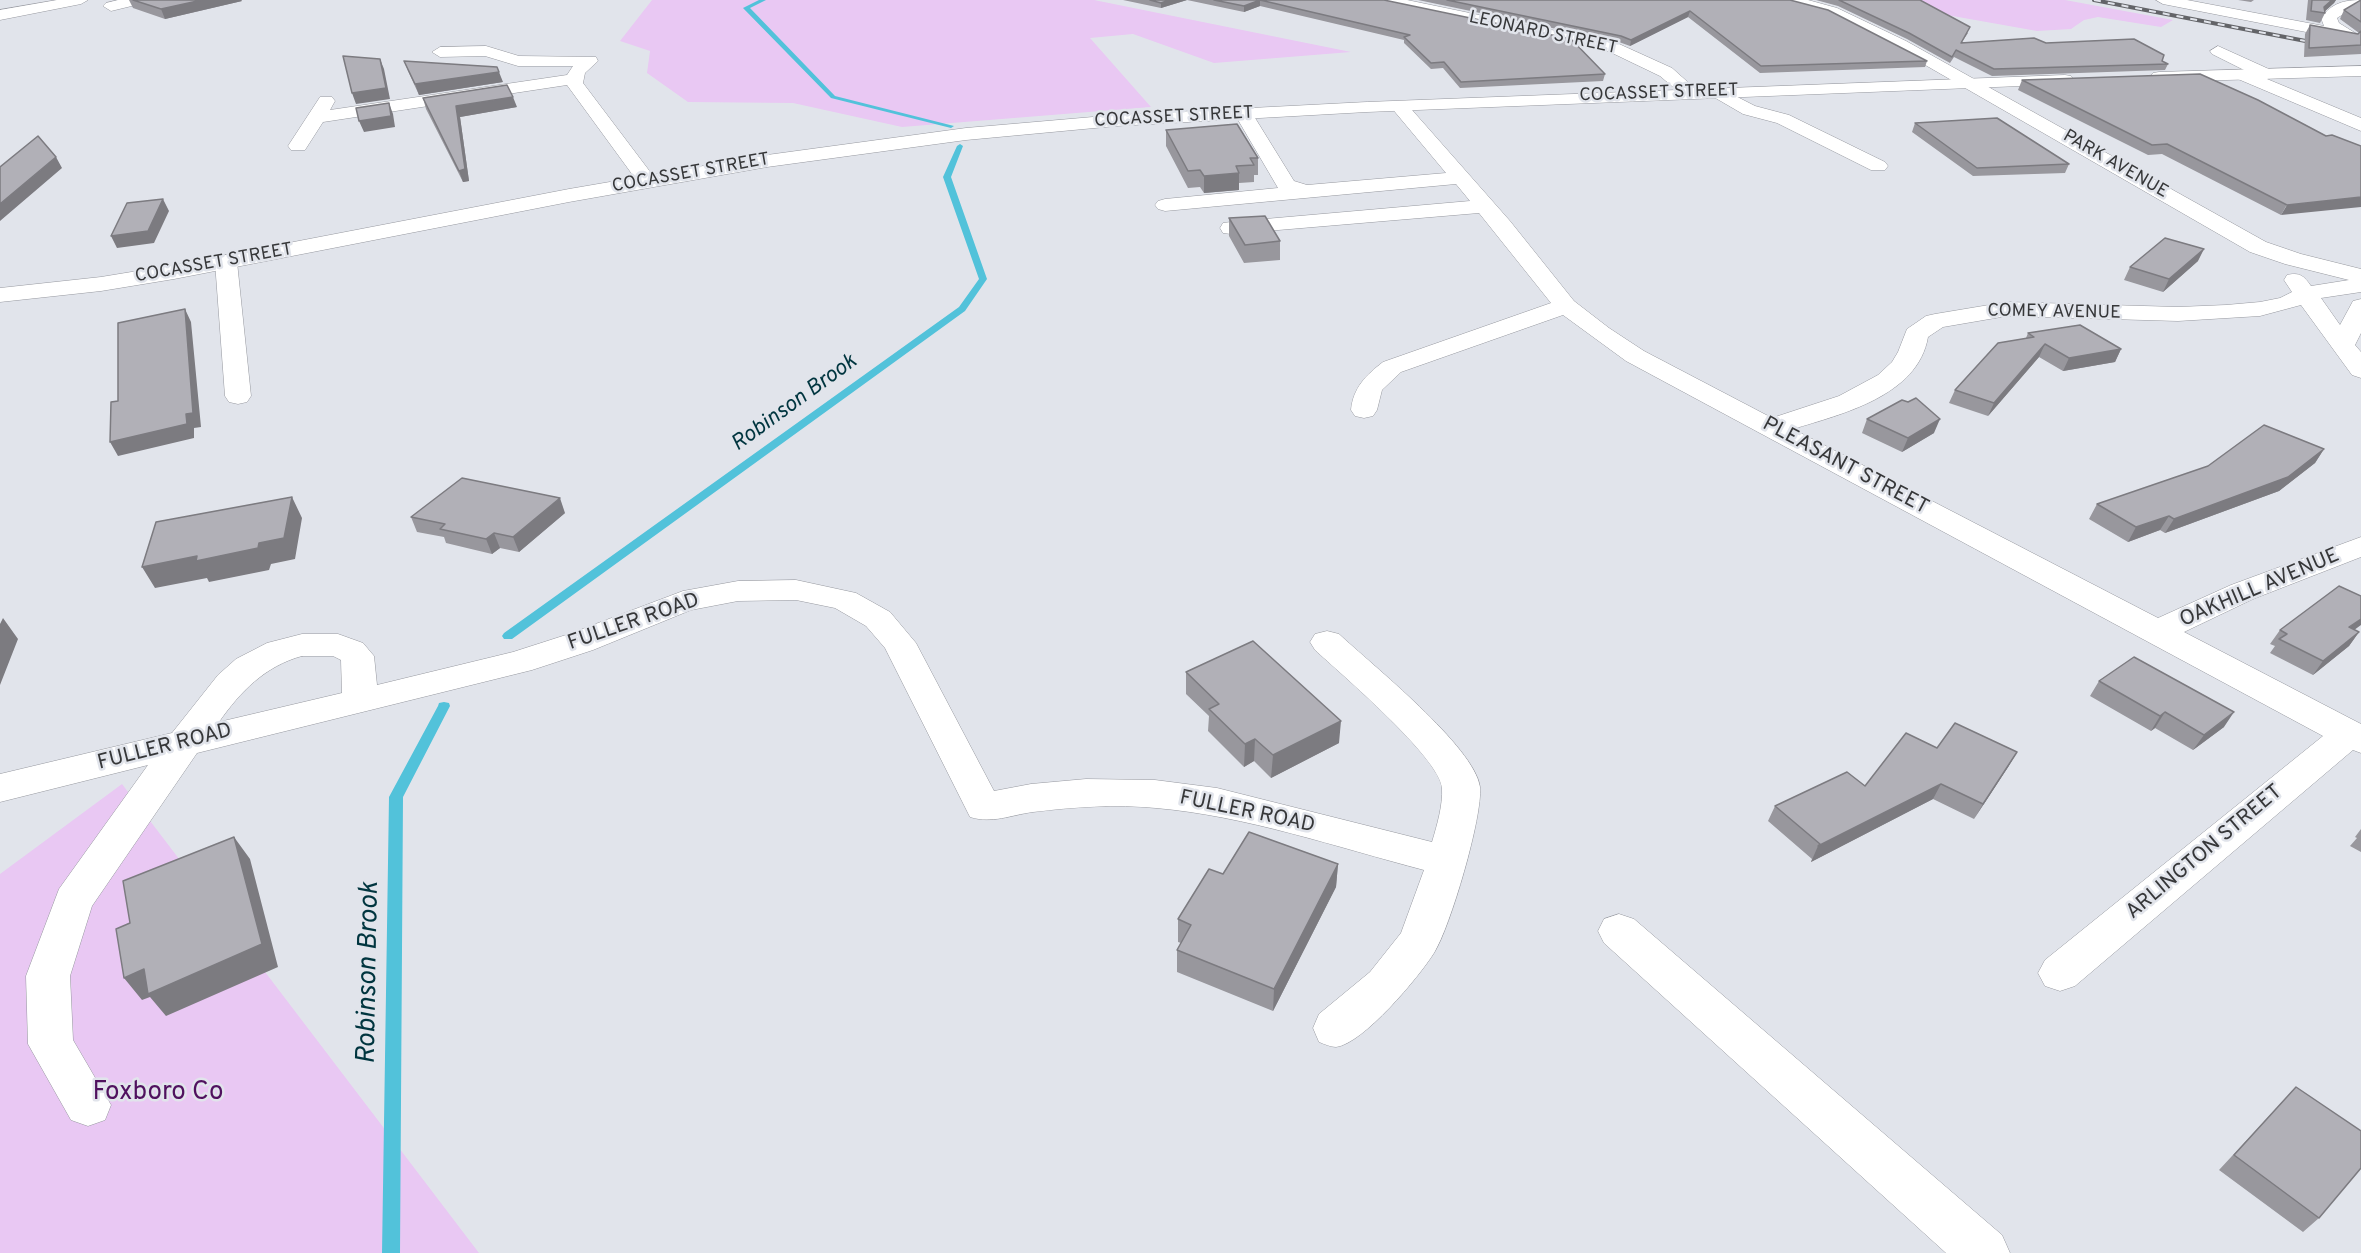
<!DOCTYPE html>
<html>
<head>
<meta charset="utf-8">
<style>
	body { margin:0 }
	canvas { display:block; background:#e1e4eb }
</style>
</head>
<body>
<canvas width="2361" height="1253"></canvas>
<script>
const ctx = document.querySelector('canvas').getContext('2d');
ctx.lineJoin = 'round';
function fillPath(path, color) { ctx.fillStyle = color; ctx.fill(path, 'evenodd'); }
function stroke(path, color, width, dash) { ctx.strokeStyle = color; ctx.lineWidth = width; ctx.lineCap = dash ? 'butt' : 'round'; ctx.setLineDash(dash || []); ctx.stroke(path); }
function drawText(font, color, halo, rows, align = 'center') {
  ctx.font = font + ' Overpass,sans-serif'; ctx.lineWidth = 5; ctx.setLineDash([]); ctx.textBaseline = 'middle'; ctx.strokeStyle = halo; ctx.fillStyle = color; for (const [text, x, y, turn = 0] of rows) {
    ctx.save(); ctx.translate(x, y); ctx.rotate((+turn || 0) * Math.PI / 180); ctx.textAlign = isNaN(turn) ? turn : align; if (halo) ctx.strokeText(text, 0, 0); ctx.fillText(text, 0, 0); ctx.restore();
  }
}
const green = new Path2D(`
	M652,0H1094L1351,52L1214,63L1133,34L1090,38L1151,107L902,127L793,103L688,102L647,73L650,51L620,41Z
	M1911,0H2065L2173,20L2161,27L2098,17L2084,20L2071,29L2037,31L1947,15Z
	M122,784L479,1253H0V874Z`);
const stream = new Path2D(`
	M759,0H766L750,8L835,96L954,126L951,128L831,98L743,8Z
	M960,144L963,146L951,177L987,279L965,311L512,639H504L502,636L504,633L959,307L979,279L943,177L957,146Z
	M444,702L449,703L450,706L403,797L400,1253H382L389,797L438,706L439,703Z`);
const minor = new Path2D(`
	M57,0H88L81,4L0,20V10Z
	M118,0H146L144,3L111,11L103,6L106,3Z
	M1378,0H1407L1619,44L1672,68L1700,93L1697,97H1685L1660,76L1608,51L1385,4Z
	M1784,0H1808L1837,8L1906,41L2266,242L2301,254L2361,269V292L2321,298L2340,325L2353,301L2361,299V333L2355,345L2361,352V378L2352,375L2301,305L2260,316L2178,321L2007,316L1943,327L1928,337C1918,396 1842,414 1793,429L2158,618L2231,585L2361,537V557L2253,599L2184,632L2361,724V753L2353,750L2075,986L2060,991L2045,986L2038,973L2045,960L2323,736L1626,361L1563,315L1401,372L1382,390L1377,410L1373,416L1364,418L1355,416L1351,410C1353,388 1366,375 1383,362L1551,303L1479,213L1231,234L1223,233L1220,228L1223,223L1231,222L1470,201L1456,184L1165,211L1158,209L1155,205L1158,201L1165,199L1278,188L1234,113L1237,109H1249L1252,113L1294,181L1307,185L1446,173L1390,106L1393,102H1405L1510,221L1574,301L1609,328L1644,351L1772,418L1839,396L1878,375L1892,362L1898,352L1907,329L1926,316L1935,314L2007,302L2178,307L2226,305L2260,302L2280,298L2292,292L2284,280L2287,275C2300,272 2304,276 2311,286L2349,280L2285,264L2250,252L1894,47L1827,14L1786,3Z
	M2156,0H2187L2324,26L2321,18C2332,3 2344,0 2361,0V3L2337,18L2339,23L2360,36L2352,41L2163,4Z
	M486,46L519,56L596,57L598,61L585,73L583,83L654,177L657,181L654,185H640L567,85L323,122L305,150H291L288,146L320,97H332L335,101L330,110L567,75L573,66H518L485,56L440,57L432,52L440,47Z
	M2218,46L2271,70L2274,74L2267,79L2361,118V131L2238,79L2235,75L2244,70L2212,54L2210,51Z
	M1718,87L1755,106L1789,115L1885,162L1888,166L1885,170H1871L1777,123L1743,114L1712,96L1709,92L1712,88Z
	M226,255L234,257L237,262L251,396L247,402L238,404L229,402L225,396L215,262L218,257Z
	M796,580L856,593L890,612L916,643L994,791L1031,784L1086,779L1155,780L1217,788L1432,842C1437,825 1443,805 1442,788C1440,758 1340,673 1315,650L1310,642L1315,634L1327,631L1339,634C1371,664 1475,747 1480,787C1483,816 1450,928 1434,953C1419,977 1363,1044 1336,1047C1331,1047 1324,1044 1319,1042L1313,1028L1319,1014L1370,972L1401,933L1424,870C1336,847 1247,816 1156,808C1116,804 1073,807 1033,812C1011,815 992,824 970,817L885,648L866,626L835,608L796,600L738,601L691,610L593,650L532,670L197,753L92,906L70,976L73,1040L111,1105L105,1120L88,1126L71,1120L28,1044L26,976L59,889L148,765L0,802V774L172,733L218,675L236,659L267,643L302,634H338L363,643L374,656L377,685L513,652L569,634L683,591L738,581ZM302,656H333L341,660L342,693L219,722C240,692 265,666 302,656Z
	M1619,914L1634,919L2002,1235L2010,1253H1946L1604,943L1598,931L1604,919Z`);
const major = new Path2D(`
	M2361,66V76L2159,82L2153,81L2150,77L2153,73L2159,72Z
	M2065,75L2071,76L2074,80L2071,84L1367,112L1116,126L966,140L767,167L569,202L174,279L101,291L0,302V288L101,277L174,265L569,189L767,155L966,128L1116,115L1367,102Z`);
const rail = new Path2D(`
	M2094,0L2321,44`);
const wall = new Path2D(`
	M129,0H241L242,1L165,19L133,8Z
	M1123,0H1187L1161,8Z
	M1187,0H1384L1605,74L1603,81L1460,88L1443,68L1431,69L1404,43V40L1260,6L1244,12Z
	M1418,0H1790L1927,61L1925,67L1760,73L1688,17L1630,46L1619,42Z
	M1816,0H1920L1968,33L1962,42L2046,43L2162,61L2168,64L2165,70L1992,76L1954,57L1950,63L1907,39L1838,6Z
	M2238,0H2254L2251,2Z
	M2308,0H2336L2334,3L2325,11V13L2320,23L2306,20Z
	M2361,0V54L2304,57L2305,34L2310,25L2358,34L2359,33L2340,19L2344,10Z
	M404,61L503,82L419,95L408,71Z
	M2022,80L2326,136L2281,215L2162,154L2148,155L2018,90Z
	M423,98L517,107L460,117L469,181L463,182L426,109Z
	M1915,123L2069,164L2065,173L1973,176L1912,132Z
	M1166,130L1258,158V175H1254V182L1239,183V190L1204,193L1200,187L1188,188L1166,146Z
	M1229,218L1280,241V260L1244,263L1229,236Z
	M2198,261L2163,292L2124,280L2130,267Z
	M2028,333L2121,349L2115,362L2063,371L2039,357L1988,416L1949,403L1955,390L2026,338Z
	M1867,419L1934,433L1902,452L1862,433Z
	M2324,449L2315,463L2279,491L2165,533L2160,530L2128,542L2089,519L2097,504Z
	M565,513L519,552L500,548L492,554L446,543L444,537L417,532L411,517Z
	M2280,630H2355L2359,632L2349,646L2313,675L2270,653L2275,646L2270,644Z
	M1186,672L1339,743L1271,778L1254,761L1244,767L1208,731L1209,716L1186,694Z
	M2099,681L2224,727L2193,750L2155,728L2151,731L2090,696Z
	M1937,748L2017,752L2008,767L1974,819L1933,799L1811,862L1812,859L1768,821L1775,806L1865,786Z
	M2361,829V852L2350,846L2357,838L2355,837Z
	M1338,864L1336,887L1273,1011L1177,972V950L1181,943L1178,942V919L1223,874Z
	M2296,1087L2319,1218L2303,1232L2219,1170Z`);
const shadedWall = new Path2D(`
	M202,0H241L242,1L165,19L161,9Z
	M1169,0H1187L1161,8V3Z
	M1260,0V6L1244,12V6Z
	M2332,0H2336L2334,3L2323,13L2324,7Z
	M1690,11L1688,17L1630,46L1631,40Z
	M380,59L384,69L390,99L356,104L352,93Z
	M499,72L503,82L419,95L415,84Z
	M513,97L517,107L460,117L469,181L463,182L459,171L456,106Z
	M389,103L393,114L395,127L364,132L359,121Z
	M56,157L62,168L0,221V204Z
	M1239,173V190L1204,193V176Z
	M2361,197V207L2281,215L2287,205Z
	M163,199L169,211L154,243L117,248L111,236Z
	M2204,249L2198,261L2163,292L2169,279Z
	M185,309L191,322L201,427L194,428V438L118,456L110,442Z
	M2045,344L2039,357L1988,416L1994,403Z
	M2121,349L2115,362L2063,371L2069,358Z
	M1940,419L1934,433L1902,452L1908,438Z
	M2324,449L2315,463L2279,491L2165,533L2174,519Z
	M292,497L302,518L295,559L271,564L269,570L209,582L207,578L155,588L142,567L259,543Z
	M560,498L565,513L519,552L513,537Z
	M2169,516L2160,530L2128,542L2136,527Z
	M494,533L500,548L492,554L486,539Z
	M3,618L18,639L0,685V624Z
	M2361,619V625L2339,641L2349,627Z
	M2359,632L2349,646L2313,675L2323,661Z
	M2165,712L2155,728L2151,731L2160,716Z
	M2234,712L2224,727L2193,750L2204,735Z
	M1341,721L1339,743L1271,778L1273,755Z
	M1255,739L1254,761L1244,767L1245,744Z
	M2017,752L2008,767L1974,819L1983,804Z
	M1941,784L1933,799L1811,862L1818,846Z
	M234,837L250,859L278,967L166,1016L150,997L142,1000L124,978L144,969Z
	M1338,864L1336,887L1273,1011L1274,989Z`);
const building = new Path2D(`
	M133,0H202L161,9Z
	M1150,0H1169L1161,3Z
	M1214,0H1260L1244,6Z
	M1260,0H1384L1571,39L1605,74L1461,82L1444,62L1431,63L1404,37L1410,35Z
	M1447,0H1790L1828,10L1927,61L1761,66L1690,11L1631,40L1621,36Z
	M1839,0H1920L1970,27L1961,43L2034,38L2046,43L2134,39L2164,55L2162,61L2168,64L1994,69L1956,50L1952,57L1909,33Z
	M2312,0H2332L2324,7L2325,13L2311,11Z
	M2361,0V22L2344,10Z
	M2310,25L2358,34L2361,31V45L2309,48Z
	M343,56L380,59L386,88L352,93Z
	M404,61L497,67L499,72L415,84Z
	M2200,74L2258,100L2326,136L2332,135L2361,146V197L2287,205L2167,144L2152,145L2022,80Z
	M507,85L513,97L456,106L465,169L459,171L423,98Z
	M389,103L391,116L359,121L356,108Z
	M1997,118L2069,164L1977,168L1915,123Z
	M1237,124L1258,158H1250L1254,165L1236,166L1239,173L1204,176L1200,170L1188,171L1166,130Z
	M38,136L56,157L0,204V167Z
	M163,199L148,231L111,236L127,203Z
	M1265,216L1280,241L1245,245L1229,218Z
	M2165,238L2204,249L2169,279L2130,267Z
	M185,309L193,413L186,414L187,424L110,442L111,402L118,401V323Z
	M2080,325L2121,349L2069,358L2045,344L1994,403L1955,390L1998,343L2034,337L2028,333Z
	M1916,398L1940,419L1908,438L1867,419L1902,400L1908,402Z
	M2264,425L2324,449L2288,477L2174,519L2169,516L2136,527L2097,504L2208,466Z
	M462,478L560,498L513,537L494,533L486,539L440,529L445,524L411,517Z
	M292,497L284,538L259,543L258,548L196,561L197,556L142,567L156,522Z
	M2339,586L2361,596V619L2349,627L2359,632L2323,661L2279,639L2287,634L2280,630Z
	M1253,641L1341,721L1273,755L1255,739L1245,744L1209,709L1219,704L1186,672Z
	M2134,657L2234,712L2204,735L2165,712L2160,716L2099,681Z
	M1955,723L2017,752L1983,804L1941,784L1818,846L1820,844L1775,806L1847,772L1865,786L1906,733L1937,748Z
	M1249,832L1338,864L1274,989L1177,950L1191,925L1178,919L1209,869L1223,874Z
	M234,837L262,944L148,994L144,969L124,978L116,929L130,923L123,881Z
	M2296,1087L2361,1131V1168L2319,1218L2234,1155Z`);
const farStreetnames = [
	["LEONARD STREET",1543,34,12],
	["COCASSET STREET",1659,94,-2],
	["COCASSET STREET",1174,118,-3],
	["PARK AVENUE",2115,165,30],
	["COCASSET STREET",691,174,-10],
	["COCASSET STREET",214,264,-10],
	["COMEY AVENUE",2054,313,1]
];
const streetNames = [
	["PLEASANT STREET",1845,467,28],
	["OAKHILL AVENUE",2260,589,-23],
	["FULLER ROAD",634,623,-19],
	["FULLER ROAD",165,748,-14],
	["FULLER ROAD",1247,813,12],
	["ARLINGTON STREET",2205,853,-40]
];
const waterNames = [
	["Robinson Brook",795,404,-36]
];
const nearParknames = [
	["Foxboro Co",158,1094]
];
const nearWaternames = [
	["Robinson Brook",370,973,-89]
];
fillPath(green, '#e9c8f3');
fillPath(stream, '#52c2da');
stroke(minor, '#96989f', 1);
stroke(major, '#96989f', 1);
fillPath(minor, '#fff');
fillPath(major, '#fff');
stroke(rail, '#636468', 4);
stroke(rail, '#e1e4eb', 2, [7]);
fillPath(wall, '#98979d');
fillPath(shadedWall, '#7c7b80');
fillPath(building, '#b1b0b7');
stroke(building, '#7c7b80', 1.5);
drawText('18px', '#363739', '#e1e4eb', farStreetnames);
drawText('21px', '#363739', '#e1e4eb', streetNames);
drawText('italic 22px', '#00353f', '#e1e4eb', waterNames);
drawText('26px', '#50115f', '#e1e4eb', nearParknames);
drawText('italic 27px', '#00353f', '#e1e4eb', nearWaternames);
</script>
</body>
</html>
